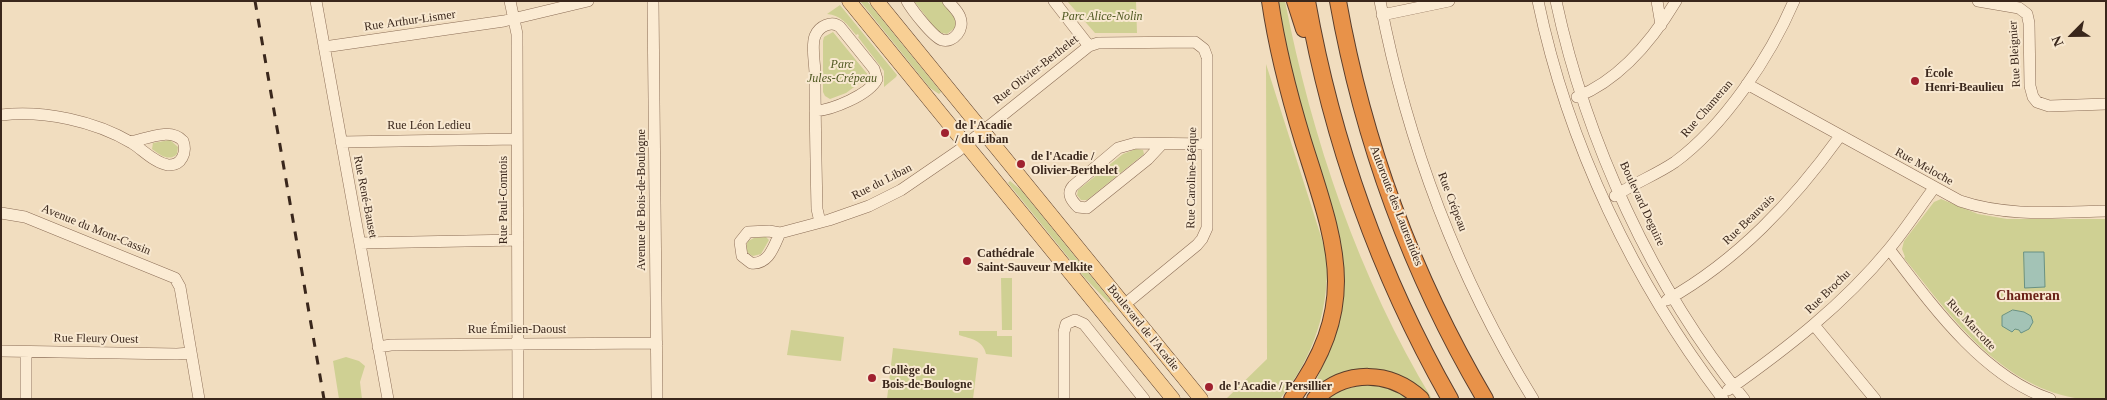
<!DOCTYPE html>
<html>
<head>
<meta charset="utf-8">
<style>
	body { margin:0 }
	#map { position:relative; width:2107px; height:400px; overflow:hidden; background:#f1ddbf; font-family:"Times New Roman",serif }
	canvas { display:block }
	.frame { position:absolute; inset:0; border:2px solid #3a271c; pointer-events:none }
	.north { position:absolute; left:2047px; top:10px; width:50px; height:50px; -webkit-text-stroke:4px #f8e8d0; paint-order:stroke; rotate:247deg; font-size:14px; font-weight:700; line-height:20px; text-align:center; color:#3a271c }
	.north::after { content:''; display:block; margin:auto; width:18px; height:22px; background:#3a271c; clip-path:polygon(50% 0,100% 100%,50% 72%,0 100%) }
</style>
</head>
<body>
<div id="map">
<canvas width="2107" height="400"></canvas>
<div class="frame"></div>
<div class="north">N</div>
</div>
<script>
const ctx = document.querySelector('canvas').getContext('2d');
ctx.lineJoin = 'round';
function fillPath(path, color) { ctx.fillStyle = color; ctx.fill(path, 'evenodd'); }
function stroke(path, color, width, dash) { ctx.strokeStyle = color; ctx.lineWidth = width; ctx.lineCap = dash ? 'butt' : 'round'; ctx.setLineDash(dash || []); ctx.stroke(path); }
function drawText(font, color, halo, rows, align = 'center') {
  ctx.font = font + ' "Times New Roman",serif'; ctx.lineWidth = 4; ctx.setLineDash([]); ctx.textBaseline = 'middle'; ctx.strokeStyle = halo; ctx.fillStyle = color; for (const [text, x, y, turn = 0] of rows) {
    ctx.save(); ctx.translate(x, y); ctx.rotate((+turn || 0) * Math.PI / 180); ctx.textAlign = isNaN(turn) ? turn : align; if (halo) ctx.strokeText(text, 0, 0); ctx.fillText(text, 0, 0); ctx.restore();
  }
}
const green = new Path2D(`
	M860,1H867L941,92L939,94L930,88Z
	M914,1H942L955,19L956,27L947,34L938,32Z
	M1067,1H1136L1137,33H1095Z
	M1274,1H1285C1312,139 1359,278 1432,399H1426L1406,381L1326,384L1317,378L1329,353L1339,315Z
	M840,5L897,75L896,77L884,87V71L858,37L859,36L858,34L856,35C847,24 841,15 827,14Z
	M833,32L869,76L846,93L830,99L825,96L823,92V41L824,37Z
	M1266,64L1326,252C1331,306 1314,357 1280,399H1226L1267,359Z
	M170,140L178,147L177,154C169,162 160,155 152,149L153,143Z
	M1136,149L1143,150L1144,154L1087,200H1081L1077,195L1078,190L1123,154Z
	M1010,181L1021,190L1111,301L1109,303L1085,278L1008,183Z
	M1941,199L1978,214L2007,219H2106V399C2096,399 2085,400 2075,398C1998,384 1950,315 1904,258L1905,257L1902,249L1904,241L1934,202Z
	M766,237L769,240L761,254L753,256C746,253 745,248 748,241L754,238Z
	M1001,278H1012V330H1002Z
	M791,330L844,337L841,361L787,355Z
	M959,331H997V336H1012V357L986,354C983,340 971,339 959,335Z
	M893,348L978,358L973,399H887Z
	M346,357L359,361L365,366L360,382L362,399H339L333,361Z
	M1367,384C1383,386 1395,389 1409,399H1325L1341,390Z`);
const water = new Path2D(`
	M2024,252H2044L2045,287L2025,288Z
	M2013,310L2024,312L2031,316L2033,322L2029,329L2021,333L2019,330L2015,329L2012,332L2002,326V316Z`);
const minor = new Path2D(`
	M316,1L388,399
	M510,1L517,34L518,399
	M653,1L657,399
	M907,1C912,10 933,37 942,40C954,43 965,29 960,17C958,11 952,6 948,1
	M1054,1L1089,46
	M1380,1C1407,142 1458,277 1533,399
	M1538,1C1568,145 1634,282 1723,399
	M1556,1C1586,141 1653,288 1744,399
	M1657,1L1661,25
	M1978,1L2019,8L2027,14L2029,23L2030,86L2033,97L2037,102L2049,106L2106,104
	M1382,15L1449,1
	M324,47L504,21L588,1
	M1747,84L1960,201C2007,217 2056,212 2106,211
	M1577,97C1621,79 1652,41 1676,1
	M815,111C832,110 869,95 877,79L874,69L840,27C832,20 819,26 815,36C811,46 815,63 815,74C815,119 816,164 817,209L820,222
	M1,115C44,110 95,121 132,143C143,150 155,163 168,165C182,166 187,152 183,141C170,127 146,139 131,142
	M341,142L517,139
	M1162,144L1148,159L1087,208L1078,207C1072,201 1066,194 1073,186L1118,148L1136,143L1207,144
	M1615,196C1634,183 1656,175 1675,162C1724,126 1770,57 1794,1
	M1,213L25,217L175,278L180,287L199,399
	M780,233C774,246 769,265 751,263L742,256L740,242L748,232L769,231L780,233L829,220L869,206L901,190L958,151L1089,46L1098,43L1195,42L1204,49L1207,57V228L1202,239L1197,245L1124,305
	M360,243L518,240
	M1889,249C1931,304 1982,376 2050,399
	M1667,300C1738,260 1793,201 1840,136
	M1814,325L1875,399
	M378,347L391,345L657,343
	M1,351L177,354L191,353
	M1728,390C1786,349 1843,305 1889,249C1905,230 1919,208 1934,188
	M26,399V352
	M1064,399V332L1066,324L1075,320L1084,324L1144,399`);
const major = new Path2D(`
	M849,1L1173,399
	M877,1L1201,399`);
const highway = new Path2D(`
	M1270,1C1277,49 1289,95 1303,141C1335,243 1362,303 1292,399
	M1295,1L1304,29
	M1307,1C1332,141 1380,276 1450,399
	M1338,1C1363,141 1413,277 1485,399
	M1315,399C1346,369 1390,370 1421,399`);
const rail = new Path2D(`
	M255,1L324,399`);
const markers = [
	[1915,81,5,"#9f212f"],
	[945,133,5,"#9f212f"],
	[1021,164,5,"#9f212f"],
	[967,261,5,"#9f212f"],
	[872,378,5,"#9f212f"],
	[1209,387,5,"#9f212f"]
];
const parkNames = [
	["Parc Alice-Nolin",1102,17],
	["Parc",842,65],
	["Jules-Crépeau",842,79]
];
const streetNames = [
	["Rue Arthur-Lismer",410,21,-8],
	["Rue Bleignier",2015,54,-93],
	["Rue Olivier-Berthelet",1036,70,-38],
	["Rue Chameran",1707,109,-49],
	["Rue Léon Ledieu",429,126],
	["Rue Meloche",1924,167,29],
	["Rue Caroline-Béique",1192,178,-89],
	["Rue du Liban",882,182,-27],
	["Rue René-Bauset",365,197,79],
	["Rue Paul-Comtois",504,200,-90],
	["Avenue de Bois-de-Boulogne",642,200,-90],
	["Rue Crépeau",1452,202,69],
	["Boulevard Deguire",1642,204,65],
	["Autoroute des Laurentides",1396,206,69],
	["Rue Beauvais",1749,220,-44],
	["Avenue du Mont-Cassin",96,230,22],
	["Rue Brochu",1828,292,-44],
	["Rue Marcotte",1971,325,47],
	["Boulevard de l'Acadie",1143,328,51],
	["Rue Émilien-Daoust",517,330],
	["Rue Fleury Ouest",96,339,1]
];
const poiNames = [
	["École",1925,74],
	["Henri-Beaulieu",1925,88],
	["de l'Acadie",955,126],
	["/ du Liban",955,140],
	["de l'Acadie /",1031,157],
	["Olivier-Berthelet",1031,171],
	["Cathédrale",977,254],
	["Saint-Sauveur Melkite",977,268],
	["Collège de",882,371],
	["Bois-de-Boulogne",882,385],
	["de l'Acadie / Persillier",1219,387]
];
const neighbourhoodNames = [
	["Chameran",2028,296]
];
fillPath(green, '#cfd093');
fillPath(water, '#a3c3b6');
stroke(water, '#699183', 1);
stroke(minor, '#8b6d56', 12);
stroke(major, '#593c2b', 15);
stroke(highway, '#593c2b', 18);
stroke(minor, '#fbebd3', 11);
stroke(major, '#f8cf94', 14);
stroke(highway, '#e89249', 16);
stroke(rail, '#3a271c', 3, [9, 9]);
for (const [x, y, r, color] of markers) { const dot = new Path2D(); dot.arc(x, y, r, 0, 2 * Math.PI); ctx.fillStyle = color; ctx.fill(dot); stroke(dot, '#f8e8d0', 2); }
drawText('italic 12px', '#4f5821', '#f8e8d0', parkNames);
drawText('12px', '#3a271c', '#f8e8d0', streetNames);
drawText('bold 12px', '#3a271c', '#f8e8d0', poiNames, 'left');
drawText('bold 14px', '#6a2118', '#f8e8d0', neighbourhoodNames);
</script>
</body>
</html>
